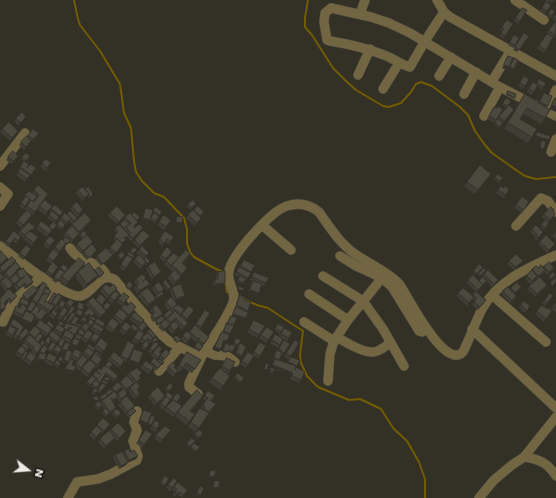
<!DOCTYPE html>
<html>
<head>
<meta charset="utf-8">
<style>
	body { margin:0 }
	#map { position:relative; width:556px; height:498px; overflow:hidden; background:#333025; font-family:Poppins,sans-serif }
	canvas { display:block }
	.north { position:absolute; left:8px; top:450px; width:40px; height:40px; -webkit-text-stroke:3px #191813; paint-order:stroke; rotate:107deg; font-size:11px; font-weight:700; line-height:16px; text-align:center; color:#eceae4 }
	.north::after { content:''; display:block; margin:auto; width:14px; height:18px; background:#eceae4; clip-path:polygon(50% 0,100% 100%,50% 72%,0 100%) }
</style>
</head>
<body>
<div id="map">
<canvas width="556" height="498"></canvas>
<div class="north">N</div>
</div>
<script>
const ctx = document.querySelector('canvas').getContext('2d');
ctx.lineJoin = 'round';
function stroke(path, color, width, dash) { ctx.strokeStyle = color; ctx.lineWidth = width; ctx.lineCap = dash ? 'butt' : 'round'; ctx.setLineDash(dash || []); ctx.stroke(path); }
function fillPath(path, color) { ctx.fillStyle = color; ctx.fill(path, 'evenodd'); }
const stream = new Path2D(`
	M74,0L78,19L80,25L100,51L120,84L124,113L131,128L134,161L136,172L142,181L154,193L164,197L184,218L187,229V243L190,252L194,257L214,268L223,272
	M308,0L305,18V27L312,35L333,68L346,81L356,90L383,106L389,107L401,103L411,92L416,84L421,82L432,86L460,107L468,115L475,131L485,145L492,153L516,170L525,176L536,179L556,177
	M225,280L227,292L230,293
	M236,296L257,305L268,308L303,331L300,355L301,363L307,376L318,387L349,400L360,399L381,409L393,428L407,441L419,462L425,479V498`);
const minor = new Path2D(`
	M437,0L444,12L450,17L556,76
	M515,0L544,20
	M444,12L425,41L410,67C401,65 393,58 384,55C366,48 349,44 330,41L327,40L324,22L325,13L331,8L371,17L389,23L410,33L500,87L556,116
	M360,14L365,0
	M358,75L370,49
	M439,76L451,57
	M492,81L510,52
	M383,89L399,63
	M464,94L476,72
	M547,111L556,90
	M484,116L500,87
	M551,152L556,139
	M0,166L25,133
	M0,187L8,194L0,206
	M262,225L291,250
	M516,226L541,198L548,201L556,212
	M0,246C13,256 66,299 81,296C94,293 98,272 114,279L162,335L170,342L192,353L198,355L203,354L205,351C214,336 226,320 233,303C237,291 226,282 229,271C232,254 271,211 287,206C299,202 309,204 319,212C329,226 340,244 355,254C366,262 392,274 400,285C408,297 445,371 463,352C470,338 475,323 482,309C498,280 528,268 556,255
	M70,248C81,266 101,259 107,277
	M340,256L356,266L382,278L392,287L419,331L422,332L427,329
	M323,276L363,301L383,329L404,366
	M309,294L348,320
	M492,295L546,342
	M47,300L57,286
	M3,322C12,300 24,290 42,277
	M304,322L334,341
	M472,329L556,408
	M337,337C345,342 363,353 373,352C379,352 386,346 390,343
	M205,351L215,355L227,356L235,362
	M159,371L180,347
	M328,381L330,354L334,341L348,320L386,273
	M198,394L189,387V383L203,354
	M524,457C539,459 548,463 556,476
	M68,498L77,482L98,479L111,474L137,460L138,456L133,441L137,430L134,422L137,411
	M479,498L494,480L512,465L524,457L556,417`);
const wall = new Path2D(`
	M546,0H555L552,3L550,1L548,3L551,5L545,14L540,11L546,3L545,2Z
	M522,8L520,21L518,24L514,21Z
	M551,9L555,11L551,18L547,15Z
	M556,14V21L552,19Z
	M507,20L513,24L503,39L499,36L502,31L500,30Z
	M552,25L556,34L544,53L537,49Z
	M514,35L519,38L513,48L508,45Z
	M522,36H529L517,52L513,50Z
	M524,76L525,86L523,89L518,86Z
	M539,79L544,87L542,90L537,87L532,95L527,92L533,82L536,84Z
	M508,91L515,98L514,99L506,95Z
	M544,93L548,106L547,108L549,109L552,102L555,98H556L545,118L541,124L524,114L520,119L532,137L528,143L504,129L521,100L525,94L539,103Z
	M506,98L511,101L506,108L502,105Z
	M494,107L496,108V120L494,123L487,119Z
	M514,110L499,128L494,124L499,117Z
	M16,118L24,120L18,126L14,121Z
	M2,129L18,131L10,141L0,132Z
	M33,129L39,133L32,142L31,141L24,150L19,145L21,142L27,137Z
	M26,153L30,156L25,162L27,168H36L25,182L16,175L19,171L18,170L24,162L21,159Z
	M8,157L16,159L12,164L6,160Z
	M46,159L51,163L45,171L40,166Z
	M491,174L475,194L464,186L467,182Z
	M498,174L503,178L499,183L494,179Z
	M38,185L41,204L52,206L45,215L37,209L33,215L29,212L32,215L21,228L16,223L27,211L24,209L29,202H28L23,209L19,206L25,199L23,198L29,191L32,193Z
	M501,186L506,195L504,198L496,193Z
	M85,189L92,195L89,198L87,196L82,201L76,193L78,190Z
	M522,197L529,201L522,213L514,208Z
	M188,204H196L190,209L187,206Z
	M55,205L63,212L55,223L57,224L60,221H59L65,213L66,215L70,211L75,215L70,209L72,206L83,210L81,213L77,217L75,220L72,224L69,221L61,230L56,226L52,232L51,231L47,237L36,229L41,221L49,227L53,222L47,218L51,213L49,212Z
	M198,206L204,212L200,217L201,218L195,226L186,218L188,215Z
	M146,208L153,210L162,212L159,216L155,223L150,220L148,223L141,221L144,211ZM153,212L155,214L150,219Z
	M553,211L555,214L548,222L549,223L544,230L540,227L545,220L542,217L544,214Z
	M110,213L123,218L117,224L108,216Z
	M164,215L171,220L164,230L157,225Z
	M125,217L138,222L134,227L135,228H143L131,241L127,237L129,235L125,239L126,240L122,243L123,244L114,255L109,251L113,255L110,258L101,266L95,259L97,256L108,251L116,241L113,238L117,233L114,230L124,221Z
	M89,223L71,243L69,242L66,245L65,244L58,253L53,262L58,267L50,277L45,273L51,264L46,260L55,247L65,238L63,236L72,224Z
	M532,229L543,232L536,241L534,239L535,237L530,232Z
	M20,231L31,232L38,237L32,246L23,239L28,233L23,238L18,234Z
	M165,231L174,237L169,244L165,242L162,246L158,242Z
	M556,232V239H555L552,236Z
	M80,234L87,235L93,242L91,245L81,254L75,247L77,244L85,237L82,239L79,235Z
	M50,236L55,240L48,249L43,245Z
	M150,236L138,248L133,242L135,240Z
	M21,237L16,244L13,241L8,247L4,243L6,241Z
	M540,242L553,246L547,253L538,244Z
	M26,245L31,249L23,260L18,256Z
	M134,247L133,258L124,271L119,268L129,252H130Z
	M97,250L87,260L82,255L84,252Z
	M139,250L147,255L144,259L149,263L146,265L145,264L140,269L133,262L139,255L136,253Z
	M118,254L124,258L119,260L117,256Z
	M161,255H170L164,262L159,258Z
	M12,257L16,261L14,264L2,274L4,278L2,280L5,278L3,276L5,273L16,262L20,267L9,280L15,275L17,272L23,268L33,282L31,285L25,289L23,286L17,291L14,286L18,281L12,286L9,290L17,296L10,304L7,300L5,302V309L3,312H0V299L7,291L6,292L0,284L1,281L0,282V267Z
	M179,257L169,268L164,264L166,261Z
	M187,258L183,263L187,268L180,277L179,280L173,285L167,277L170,275L173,272L169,269L172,265Z
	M244,260L251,272L246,281L245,280L242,284L237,281L239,277L234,275Z
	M509,261H523L514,270L507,264Z
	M85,263L82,268L65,286L59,280L60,278L56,283L52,280L54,277Z
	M479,264L483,267L476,275L473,272Z
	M148,266L161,272L159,275L152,280L146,269Z
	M544,267L554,268L547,275L544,272L536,279V278L530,284L525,279L532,269L538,268H543Z
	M95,271L102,276L98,279L97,278L96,280L84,289L75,276L78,272Z
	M218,272L225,283L223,286L213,287V282L215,279H216V275Z
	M254,272L266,283L264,286L261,285L259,293L257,296L248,293L251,284L253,281L250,280Z
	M484,274L496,283L492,287L487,281L477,292L486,300L478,310L472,305L475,301L473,299L467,306L456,296L458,293L472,296L475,291L466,283L468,280L479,281L482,277Z
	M556,275L550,280L548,278L549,276Z
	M146,278L144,280L148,287L137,294L134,288L136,285L134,282L136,279Z
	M43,282L47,285L31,313L36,306L43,294H42L46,288L44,303L51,305L58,294L62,296L54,308L53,307L48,314L46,313L41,320L46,324L54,326L50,331L46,337L40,332L35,339L40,344L45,342L36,355V356L30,365L24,361L30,352H31L32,350L29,348L27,351L28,352L23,361L21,360L25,352V351L21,358L15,355L21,346H22L24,343H23L28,336L27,335L36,326L39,321L34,317L30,326L20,322L24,314Z
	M163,282L170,288L167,291L162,284Z
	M126,285L132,287L128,290L125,286Z
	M547,285L545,288L535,297L527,289L529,286Z
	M154,286L162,291L163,295L156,299L154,302L147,307L138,296L140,293L155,297L156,295L152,288Z
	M110,287L117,288L107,299L100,291L102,288Z
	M172,287L183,298L175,301L177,304L175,307L184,309L180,315L181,316L189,306L194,310L185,321L188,323L186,326L182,330L179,327L172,334L168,329L174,322V321L163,332L158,327L163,322L157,326L155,322L156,320L163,317L169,311L164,305L166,302L173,299L170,290Z
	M521,287L515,294L516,296L510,303L501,294L503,291L510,289L511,288Z
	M115,291L120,294L112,304L108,300Z
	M36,293L27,300L26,308L21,318L12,313L16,306L20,308V307L17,306L19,301L23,295Z
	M124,293L129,297L122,306L116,302Z
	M240,295L244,300L248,311L246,318L244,321L236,318L225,344L223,343L221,349L219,352L213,350L220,335L222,332L230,317L232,316L238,298Z
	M70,299L74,302L70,309L65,306Z
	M106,299L101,306L102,307L111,305L104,314L99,318L94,313L92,317L95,321L90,327L89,326L85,333V332L75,349L82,354L89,344L94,348L101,338L108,344L102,353L95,349L88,360L79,371L75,368L74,371L72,374L63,371L71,359L73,360L70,358L69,362L67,365L62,363L66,352L61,351L65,343L66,342L67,350L70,356L75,349L70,347L72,341L74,338H75L79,330L81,329L84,323L80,321L82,318L83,317L87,319L85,323L87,324L89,320H88L90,316L88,315L86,318L83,315L89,308L92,311L86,305L88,302L96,300ZM80,356L81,357L74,366L72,365L74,360L77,361Z
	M551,299L545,306L542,303L544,301Z
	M62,300L66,303L61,309L59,307L56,311L58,313L53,319L49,316Z
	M524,301L530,306L525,313L519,308Z
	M79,302L83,310L80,318L75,315L76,314L68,324H70L75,316L79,318L74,326H75L77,323L81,327L80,329L79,328L74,336H73L70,343L65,341L61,348L62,349L58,355L53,351L57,345V346L65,331H64L60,336L55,332L61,338L56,344L51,339L48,345L44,344L48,337L53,331H54L60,321L64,323L62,327L64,328L66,323L68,324L66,322L73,312L76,314L77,310H76L78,304Z
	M556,302V311L555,312L551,309Z
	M72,306L75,308L69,317L68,316L64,322L62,321Z
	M127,306L134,310L127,318H126L121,324L113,317L121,308Z
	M64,307L68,310L61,320L57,318Z
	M152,308L163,314L161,317L153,322L150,317L153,314L150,311Z
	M547,309L552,311L544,322L535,314L537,311Z
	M205,310L210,313L200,329L209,337L199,352L194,348L198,341L196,342L191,338L186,344L181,339L187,331L189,333L195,325Z
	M135,312L144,320L139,327L129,319Z
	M97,318L105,323L102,328L104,329L99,335L90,329Z
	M112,318L119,323L112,333L105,328Z
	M13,319L24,327L16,339L13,337L16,331H15L11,338L5,334Z
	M254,320L265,326L257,338L247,332Z
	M126,322L131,326L138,328L135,332L130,328L124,335L119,331Z
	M143,322L147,325L142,332L144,334L137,344L132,341L138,331L137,330Z
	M278,324L284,327L280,334L274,330Z
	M267,327L274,332L266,343L259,338Z
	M26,328L29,332L21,341L18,338Z
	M284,328L289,338L287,341L283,339L278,348L270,343L275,334L279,336Z
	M88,330L93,334L86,343L81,340Z
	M147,332L155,337L149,343V344L144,350L141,347L146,342V341L143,344L140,341L146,334V333Z
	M95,333L100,336L95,343L90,340Z
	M176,335L181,339L177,343L173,340Z
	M236,338L238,345L237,347L233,345Z
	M152,340H158L156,342L159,344L151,354L148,351L154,343L153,344L151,342Z
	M284,340V353L282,356L281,355L279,361L287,364L291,357L297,366L296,368L301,380L299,383L290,379L291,376L275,370L272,374L269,371L271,368L274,361L272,360L275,353L277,350L278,351Z
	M295,340L299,343L289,359L284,357Z
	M128,341V359L126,362L124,361L119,368L108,360L114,352L120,357Z
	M52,342V351L51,352L47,350Z
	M226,343L230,346H236L231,353L227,351L226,353L222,352Z
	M241,343L242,356L241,357L235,353L238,349L237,348Z
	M44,345L45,359L49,353L54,363L52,366L44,362L43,363L36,362L38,356Z
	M258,345L260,356L258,358L252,355Z
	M134,349L139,363L137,366L128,363L132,352Z
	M96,351L102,359L96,368L95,367L87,377L80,371L90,360Z
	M187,352L201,360L192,373L183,368L180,372L178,371L173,377L166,370L168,367L176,366L175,368L176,369Z
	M248,352L254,356L246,368L240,364Z
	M153,353H160L159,357L156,360L158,361L161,355L168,356L163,361L164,362L156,371L153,368L149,374L140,368L146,361L150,364L154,358L151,356Z
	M227,358L230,371L228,374L223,370L230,376L220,390L209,382L220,368L221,369Z
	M58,359L62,361L60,363L61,364L57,368L54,364Z
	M109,361L110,368L118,376L114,381L105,375L96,389H97L101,384L102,381L103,380L105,377L110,378L107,385L100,393L98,391L94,395L91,392L95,389L91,386L97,380L96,379L89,386L86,383L96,371L99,368L101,370Z
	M129,373L139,376L141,378L137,383L138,390L140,394L138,397L134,399L128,390L130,388L135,384L134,383L126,391L127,394L125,397L119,402L117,398L113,402L114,411L105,417L102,412L104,409L102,406L97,410L94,405L95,404L101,403L102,402H101L99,398L100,397L119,383ZM121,388L123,390L118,393L117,395L116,393Z
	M238,373L244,378L240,383L234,378Z
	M173,386L168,392L165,389L166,388Z
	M208,391L214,407L207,415L196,432L188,427L200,408L202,409L203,408L201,407L206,401L203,399Z
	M177,393V402L182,406L173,417L164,410L172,401H171Z
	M150,394L165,396H173L163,410L159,406L164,399L155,406L148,397Z
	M200,400L191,411L192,419L186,425L175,416L178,412Z
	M120,402L135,406L133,408L136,411L129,418L126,415L130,411L126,414L118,405Z
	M144,410L151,415L152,425L151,426L147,425L146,426L138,423L142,413Z
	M113,412L120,415L116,418L112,414Z
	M155,420L157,429L155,432L150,429Z
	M110,424L102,434L101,432L94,440L89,435L97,425Z
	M111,429L124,434L117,441L113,436L115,438L113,441L104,449L98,442L100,439L109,432Z
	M146,430L152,434L142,448L136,443Z
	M171,430L160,443L154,438L156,435Z
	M195,433L202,436L197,439L194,434Z
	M192,438L195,441L189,447L186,445Z
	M194,443L200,447L195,452L190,448Z
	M124,451L130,452L138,456L136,459L127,463L126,465L119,469L113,458L115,455L123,454Z
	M165,476L169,479L164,486L160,483Z
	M174,478L177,481L170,491L166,488Z
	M178,482L187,490L182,498L177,494L175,497L173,495L175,492L172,490Z
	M200,486L201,495L200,496L196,494Z`);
const shadedWall = new Path2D(`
	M504,65L509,67L507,70L502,68Z
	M510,67L514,69L512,72L508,70Z
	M552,105L556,107V112L549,109Z
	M26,117L24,120L18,126L20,123Z
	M536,136L549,140L547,143L534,139Z
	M540,148L544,149L543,151L539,149Z
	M143,218L150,220L148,223L141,221Z
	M176,222L182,223L181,224L175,223Z
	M93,242L91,245L81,254L83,251Z
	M16,261L14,264L1,275L3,272Z
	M85,263L82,268L65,286L68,282Z
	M161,272L159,275L152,280L154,277Z
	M98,275L96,280L84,289L87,284Z
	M20,279L11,288L6,292L8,289Z
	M33,282L31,285L25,289L27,286Z
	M25,283L23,286L17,291L19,288Z
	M225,283L223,286L213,287L215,284Z
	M150,284L148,287L137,294L139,291Z
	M238,289L243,291L242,292L237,291Z
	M38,290L36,293L25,302L27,300Z
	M250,290L259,293L257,296L248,293Z
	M185,296L183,298L174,302L176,299Z
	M156,299L154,302L147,307L149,304Z
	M20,303L28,306L26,309L22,304L20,307L17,306Z
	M0,309H5L3,312H0Z
	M76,314L81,316L80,318L75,315Z
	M163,314L161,317L153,322L155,319Z
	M233,314L246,318L244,321L231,317Z
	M22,319L32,323L30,326L20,322Z
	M224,340L227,341L225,344L222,343Z
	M72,344L77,346L75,349L70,347Z
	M215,347L221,349L219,352L213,350Z
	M62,349L67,351L66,352L61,351Z
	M274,357L279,360L277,363L275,359L274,361L272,360Z
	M38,359L45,360L43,363L36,362Z
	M64,360L69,362L67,365L62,363Z
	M130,360L139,363L137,366L128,363Z
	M288,362L297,366L295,369L286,365Z
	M273,365L293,373L291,376L271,368Z
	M65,369L74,371L72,374L63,371Z
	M264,369L267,370L266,371L263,370Z
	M165,396L163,399L155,406L157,403Z
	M93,399L98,401L97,402L92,401Z
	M116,408L114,411L105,417L110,412Z
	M140,420L152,425L151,426L147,425L146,426L138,423Z
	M115,438L113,441L104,449L106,446Z
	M138,456L136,459L127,463L129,460Z
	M128,462L126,465L119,469L121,466Z
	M209,476L214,477L213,479L208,477Z
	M213,487L218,488L217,490L212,488Z`);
const building = new Path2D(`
	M546,2L551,5L547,11L542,8Z
	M522,8L527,10L520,21L516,18Z
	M551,9L555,11L552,16L548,14Z
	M556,14V19L553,17Z
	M507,20L513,24L505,36L501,33L504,28L502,27Z
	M555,22L556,23V34L555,35L549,31Z
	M524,33L529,36L519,50L515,47Z
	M547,34L553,37L546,50L539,46Z
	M514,35L519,38L515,46L510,42Z
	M508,56L513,58L509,67L504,65Z
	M514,58L518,60L514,69L510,67Z
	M524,76L529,79L525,86L520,83Z
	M539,79L546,83L544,87L537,84Z
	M533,82L538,85L534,92L529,89Z
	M508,91L516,94L515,98L507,94Z
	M544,93L552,96L548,106L540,102Z
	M525,94L550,110L545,118L527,108L520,119L537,129L532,137L508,123Z
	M506,98L511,101L508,106L503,104Z
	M555,98H556V107L552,105Z
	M509,105L514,110L504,121L499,117Z
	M497,106L503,109L496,120L489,116L494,107L496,108Z
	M22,112L26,117L20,123L16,118Z
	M498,119L503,123L500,127L495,123Z
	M9,122L18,131L12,138L2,129Z
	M33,129L39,133L34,139L28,136Z
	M537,132L550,136L549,140L536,136Z
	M27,136L31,141L26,147L21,142Z
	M542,140L546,142L544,149L540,148Z
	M13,151L18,156L14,161L8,157Z
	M26,153L30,156L26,161L22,157Z
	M46,159L51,163L47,168L42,163Z
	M24,161L29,164L27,168L31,164L36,168L31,175L20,167Z
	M480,165L491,174L478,190L467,182Z
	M21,169L30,175L27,179L18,172Z
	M498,174L503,178L500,181L495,178Z
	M38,185L48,194L35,212L27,206L31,200L34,202L39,195L34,190Z
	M501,186L503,188L505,186L509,189L506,195L498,190Z
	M83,187L89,194L84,198L78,190Z
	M89,187L93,194L90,197L88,194H89L85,189Z
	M29,191L37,196L33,202L31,200L30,201V199L26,196V197L24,196Z
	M26,196L30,199L25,206L21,203Z
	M522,197L529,201L524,210L516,205Z
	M45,200L52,206L47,212L39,206Z
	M193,200L196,204L191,208L188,204Z
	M77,202L83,210L78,214L72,206Z
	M55,205L63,212L60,216L51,209Z
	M117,206L125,215L119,222L110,213Z
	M198,206L204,212L200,216L194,210Z
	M156,207L162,212L159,215L153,210Z
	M551,207L554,210L553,211L555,214L550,220L544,214Z
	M146,208L153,210L150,220L143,218Z
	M27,210L32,215L23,225L18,220Z
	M193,210L201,218L197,223L188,215Z
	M52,211L59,217L56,221L49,215Z
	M70,211L77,218L74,221L67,214Z
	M134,212L140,217L137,221L132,215Z
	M65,213L71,218L67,223L61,218Z
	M85,213L91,220L79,232L72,224Z
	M130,213L138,222L134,226L135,228L139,224L143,228L133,238L129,235L131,233L126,227L131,223L125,217Z
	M154,213L159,216L156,221L151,218Z
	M164,215L171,220L166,227L159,222Z
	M177,216L183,217L182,223L176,222Z
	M61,220L65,225L62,229L57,224Z
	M125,220L129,224L124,228L120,224Z
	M545,220L549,223L545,228L541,225Z
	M41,221L52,229L49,234L38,226Z
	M29,222L35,227L32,230H30L25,235L20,231Z
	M53,222L57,225L53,230H52V229L49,227Z
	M119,225L129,235L125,238L123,237L126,240L122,243L114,236L118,232L115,228Z
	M536,225L543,232L538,238L536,236L537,234L532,229Z
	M72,226L79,233L73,240L65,233Z
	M143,230L150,236L140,245L135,240Z
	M14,231L21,237L18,241L15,238L10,244L6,241Z
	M30,231L38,237L34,243L25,236Z
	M85,231L87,235L83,238L80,234Z
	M165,231L174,237L171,241L167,239L164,243L160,239Z
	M87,235L93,242L83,251L77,244Z
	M546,235L555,244L549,250L540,242Z
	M50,236L55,240L50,246L45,242Z
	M66,237L70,241L67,244L63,240Z
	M62,239L66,243L60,251L55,247Z
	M117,239L123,244L116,253L110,248Z
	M92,244L97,250L89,258L84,252Z
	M26,245L31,249L25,257L20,253Z
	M142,246L149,253L146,256L139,250Z
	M134,247L137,250L133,254L130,251Z
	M167,247L172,252L166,259L161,255Z
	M106,248L113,255L103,264L97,256Z
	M53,249L59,254L53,261L48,257Z
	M186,250L190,254L182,263L187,268L182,274L172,265Z
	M0,251H1L7,258L0,265Z
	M123,252L125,256L120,259L118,254Z
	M129,252L134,255L132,258L127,254Z
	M174,253L179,257L171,265L166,261Z
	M516,254L523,261L516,267L509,261Z
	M127,255L133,258L126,268L121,265Z
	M139,255L146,262L142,266L135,259Z
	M12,257L16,261L3,272L0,268V267Z
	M146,257L150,261L147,264L146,263V262L144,259Z
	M79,258L85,263L68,282L62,276Z
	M244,260L255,265L251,272L241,266Z
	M16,262L20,267L10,278L5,273Z
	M53,262L58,267L52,275L47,270Z
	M155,262L161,272L154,277L148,266Z
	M549,262L554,268L549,272L544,267Z
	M89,263L98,275L87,284L78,272Z
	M63,264L68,268L65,272L60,269Z
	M479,264L483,267L477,274L474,271Z
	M541,265L545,270L538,276L532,269L536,266L538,268Z
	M99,267L104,273L100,277L95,271Z
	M239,267L251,273L248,278L237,272Z
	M23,268L33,282L27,286L25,283L19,288L16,284L25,276L20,279L17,272Z
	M61,268L65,272L58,280L54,277Z
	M484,268L486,270L480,276L478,274Z
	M175,270L181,277L175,282L170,275Z
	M488,270L498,280L494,284L484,274Z
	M532,270L537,276L532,281L527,276Z
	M225,271V283L215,284V279H218V272Z
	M0,272L4,278L0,280Z
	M254,272L269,278L266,283L252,277Z
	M553,272L556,275L551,279L549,276Z
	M16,274L20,279L14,284L10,279Z
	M143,274L146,278L142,282L146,279L150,284L139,291L136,285L139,284L136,279Z
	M473,275L483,285L478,290L468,280Z
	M240,276L246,279L243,283L238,280Z
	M7,277L13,285L8,289L1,281Z
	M483,277L487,281L483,285L479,281Z
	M540,277L547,285L537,294L529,286Z
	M556,277V282L552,286L550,283Z
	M166,280L171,287L168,289L163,282Z
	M130,281L133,286L129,289L126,285Z
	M253,281L262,284L259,293L250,290Z
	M43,282L47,285L37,303L33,300Z
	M159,282L164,289L159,293L154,286Z
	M517,282L521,287L515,293L511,288Z
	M106,284L110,287L113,284L117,288L109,296L102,288Z
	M181,284L185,296L176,299L172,287Z
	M33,286L38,290L27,300L23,295Z
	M239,286L244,288L243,291L238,289Z
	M508,287L516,296L512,301L503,291Z
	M46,288L51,291L49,295L43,293Z
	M148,288L156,299L149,304L140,293Z
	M463,288L474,297L469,303L458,293Z
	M9,289L17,296L12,301L9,298L5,302V309H0V299Z
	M115,291L120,294L114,301L110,297Z
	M162,291L164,294L157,298L156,296Z
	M475,291L486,300L480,307L474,302L477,298L473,295Z
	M44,293L49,295L44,303L46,301L54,306L51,311L38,303Z
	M54,293L56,294L50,304L48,303Z
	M124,293L129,297L124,303L118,299Z
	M550,293L553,296L547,303L544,301Z
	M58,294L62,296L56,305L52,303Z
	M100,294L106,299L102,305L96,300Z
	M240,295L245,297L244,300L251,302L248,311L237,305Z
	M93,297L106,311L101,316L88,302Z
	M171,297L177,304L172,309L166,302Z
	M21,298L29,301L28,306L20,303Z
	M70,299L74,302L71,307L66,304Z
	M62,300L66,303L62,308L59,305Z
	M32,301L36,304L31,312L27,310Z
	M524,301L530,306L527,311L521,305Z
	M79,302L84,304L83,310L77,308Z
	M107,302L111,305L106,310L103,307Z
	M131,302L136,307L129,315L121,308L124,304L127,306Z
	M556,302V308L553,306Z
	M22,304L27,307L23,315L14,311L16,306L20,308Z
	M58,305L59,306L55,311L58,313L55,317L51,313Z
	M157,305L163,314L155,319L152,315L155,312L152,308Z
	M178,305L184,309L181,314L173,308Z
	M542,305L547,309L548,308L552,311L546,319L537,311Z
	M36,306L40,308L38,313L41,308L47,312L41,320L31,313Z
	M72,306L75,308L70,315L68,313Z
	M189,306L194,310L187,319L182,314Z
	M64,307L68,310L63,317L59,315Z
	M236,307L248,312L246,318L233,314Z
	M89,308L95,313L92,316L89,314L87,316L84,314Z
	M78,309L83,311L81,316L76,314Z
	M120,309L128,315L123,321L115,315Z
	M170,310L173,313L167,319L164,315Z
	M205,310L210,313L201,327L196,324Z
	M26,311L35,315L32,323L22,319Z
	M175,311L188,323L184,327L176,318L171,322L167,318Z
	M73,312L76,314L69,322L67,321Z
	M135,312L144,320L141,324L131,316Z
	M66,315L68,316L65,321L63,320Z
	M75,316L79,318L75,325L71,323Z
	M90,316L96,318L95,321L89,318Z
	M162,316L165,320L158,324L156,320Z
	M231,316L237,318L233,326L227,323V324Z
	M83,317L87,319L86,322L81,320Z
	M97,318L105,323L103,327L95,322Z
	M112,318L119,323L114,330L107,325Z
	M13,319L20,323V324L24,327L18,337L15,334L18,329L11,324Z
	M90,319L94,322L91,326L88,323Z
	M165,319L170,324L165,329L160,325Z
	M40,320L52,328L48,334L36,326Z
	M254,320L265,326L259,335L249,329Z
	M49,321L54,326L52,330L51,329L52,328L46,324Z
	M60,321L64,323L63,326L58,324Z
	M175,321L179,326L174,331L170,326Z
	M126,322L131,326L126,332L121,328Z
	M143,322L147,325L142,331L138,328Z
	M66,323L79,327L75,335L68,331L69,329L72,328L69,327L68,330L65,329L64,328Z
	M77,323L82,325L81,327L76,325Z
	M85,323L90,326L86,331L82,328Z
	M95,323L104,329L101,332L92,327Z
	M227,323L234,326L230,334L224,331Z
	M58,324L65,329L62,333L55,329Z
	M133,324L138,328L136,331L131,327Z
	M278,324L284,327L281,332L275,329Z
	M195,325L209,337L204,344L199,340L200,338L198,339L190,332Z
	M10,326L16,329L13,335L7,332Z
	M35,326L41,331L35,338L29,333Z
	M267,327L274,332L268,340L261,335Z
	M26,328L29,332L22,339L19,336Z
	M284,328L292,332L289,338L281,334Z
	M80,329L85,332L83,336L78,333Z
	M149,329L156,336L153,338L147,332Z
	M66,330L74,334L72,340L63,336Z
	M88,330L93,334L88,340L83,337Z
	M139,330L144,334L139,341L134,338Z
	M53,331L61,338L57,342L49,335Z
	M187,331L192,336L188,341L183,336Z
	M148,332L153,338L150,341L148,338L145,341L142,338Z
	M222,332L230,335L227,341L224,340L221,349L215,347Z
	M40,333L43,336L38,342L35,339Z
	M95,333L100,336L96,341L91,338Z
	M77,334L82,336L80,340L75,338Z
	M275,334L283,339L280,345L272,340Z
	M30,335L42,346L37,353L33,349L34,347L25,340Z
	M176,335L181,339L178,342L174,338Z
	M48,337L51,339L49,344L45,342Z
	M157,337L158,340L154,343L152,340Z
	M61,338L65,340L62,347L58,345Z
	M74,338L80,340L77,346L72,344Z
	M101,338L108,344L104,351L96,345Z
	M236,338L241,340L238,345L234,343Z
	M42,340L45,342L43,346L40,344Z
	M284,340L290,344L284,353L279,349Z
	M295,340L299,343L291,356L286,354Z
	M128,341L135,345L128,359L121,356Z
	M146,341L149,344L146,349L142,346Z
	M155,341L159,344L153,351L150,349Z
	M52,342L56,344L52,351L48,349Z
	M66,342L70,344L67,351L62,349Z
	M198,342L203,346L200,350L195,346Z
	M260,342L266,346L260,356L254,352Z
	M24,343L29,347L27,351L26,350V349L22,346Z
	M226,343L230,345V346L231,344L236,346L232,352L228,350L227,352L223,350Z
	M241,343L246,347L242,356L236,352L239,347L238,346Z
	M89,344L96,349L94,351L88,347L87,348V347Z
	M44,345L48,348L44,354L40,352Z
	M57,345L62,349L59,353L54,350Z
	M21,346L26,349L23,355L17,352Z
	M159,346L162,349L159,352L161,354L158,357L153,353Z
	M88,347L94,352L90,357L84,352Z
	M75,349L82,352L79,359L72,355Z
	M134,349L143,352L139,363L130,360Z
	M166,349L170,353L164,359L161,355Z
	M67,350L72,351L69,362L64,360Z
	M277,350L282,353L279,360L274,357Z
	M26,351L28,352L24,360L22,358Z
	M96,351L102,356L101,357L95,353L94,354Z
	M30,352L36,356L32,362L26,358Z
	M114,352L124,360L121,366L110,357Z
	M187,352L201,360L195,369L186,363L183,368L179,365Z
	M248,352L254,356L248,365L242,361Z
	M40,353L46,354L45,360L38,359Z
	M49,353L57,357L54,363L46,359Z
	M81,353L89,359L88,361V359L83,355L82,356L80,355Z
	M95,353L102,359L98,365L91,360Z
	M83,355L88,359L81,368L76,363Z
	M61,356L63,359L61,362L58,359Z
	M291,357L300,360L297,366L288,362Z
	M154,358L162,364L158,368L151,362Z
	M227,358L235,362L230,371L222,366Z
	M71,359L74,360L72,365L76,366L74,371L65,369Z
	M159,359L164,362L162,365L158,361Z
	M275,359L296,366L295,370L296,367L305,372L301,380L292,376L293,373L273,365Z
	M57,360L61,364L58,366L55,363Z
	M90,360L96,365L89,374L82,368Z
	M109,361L113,364L109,368L118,376L115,380L106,373L100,383L97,380L98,379L93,375L96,371L101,375L97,371L99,368L101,370L104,365L107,368L105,365Z
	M146,361L154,367L151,371L142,365Z
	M173,362L176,366L174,367L178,371L175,374L168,367Z
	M266,363L269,364L267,370L264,369Z
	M271,367L275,370L274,372L270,370Z
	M137,368L142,373L139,376L141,378L137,382L129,373Z
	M220,368L230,376L223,386L212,378Z
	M238,373L244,378L241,382L235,377Z
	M93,376L96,379L90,385L87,381Z
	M127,376L134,383L127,389L120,382Z
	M105,377L110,378L109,381L104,380Z
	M96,380L100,384L96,388L92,384Z
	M103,380L108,382L107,385L102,383Z
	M118,382L122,386L116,392L112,388Z
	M137,382L140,387L137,389L140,394L136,396L130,388Z
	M103,383L106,386L101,391L98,388Z
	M170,383L173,386L169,391L166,388Z
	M158,387L165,396L157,403L150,394Z
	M96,388L98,391L95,393L92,391Z
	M110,389L113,392L109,396L106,393Z
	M125,389L127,394L121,399L118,393Z
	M197,390L203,396L190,411L195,414L189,421L178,412Z
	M114,391L118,396L114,400L111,398L116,408L110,412L102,401Z
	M208,391L215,395L212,400H210L216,404L209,412L203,408L205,406L203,404L208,398L205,396Z
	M168,392L173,396L170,400L166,396L165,398L164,397Z
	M106,393L108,396L102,400L100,397Z
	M177,393L181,396L177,402L174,400H172Z
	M94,396L99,397L98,401L93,399Z
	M127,396L135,406L128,412L120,402Z
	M166,396L170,400L165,407L161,404Z
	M174,400L182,406L175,414L166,407Z
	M99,401L102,406L98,408L95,404Z
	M106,408L110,413L106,416L103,411Z
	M133,408L136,411L130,416L127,413Z
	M200,408L209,413L199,428L191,422Z
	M117,409L121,413L117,417L113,412Z
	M144,410L152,413L148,423L140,420Z
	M151,415L155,417L152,425L148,423Z
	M103,418L110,424L104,431L97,425Z
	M155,420L160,423L157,429L152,426Z
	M118,423L126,431L119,438L111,429Z
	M97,426L102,431L96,437L91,432Z
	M165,426L171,430L162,440L156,435Z
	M146,430L152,434L144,445L139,440Z
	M200,430L203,434L198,438L195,433Z
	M109,431L115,438L106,446L100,439Z
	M192,438L195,441L190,446L187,443Z
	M194,443L200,447L196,451L191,447Z
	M129,449L130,452L134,450L138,456L129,460L124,451Z
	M122,452L128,462L121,466L115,455Z
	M211,470L216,471L214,477L209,476Z
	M165,476L169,479L165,485L161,482Z
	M174,478L177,481L172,488L168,485Z
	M215,480L220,482L218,488L213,487Z
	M178,482L187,490L184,495L179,492L178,494L175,492L177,489L174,487Z
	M200,486L204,488L201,495L197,493Z`);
stroke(stream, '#725c03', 2);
stroke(minor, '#514e44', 10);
stroke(minor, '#716641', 9);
fillPath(wall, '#403e34');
fillPath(shadedWall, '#34322b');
fillPath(building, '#4b483d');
stroke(building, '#34322b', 1);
</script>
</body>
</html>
